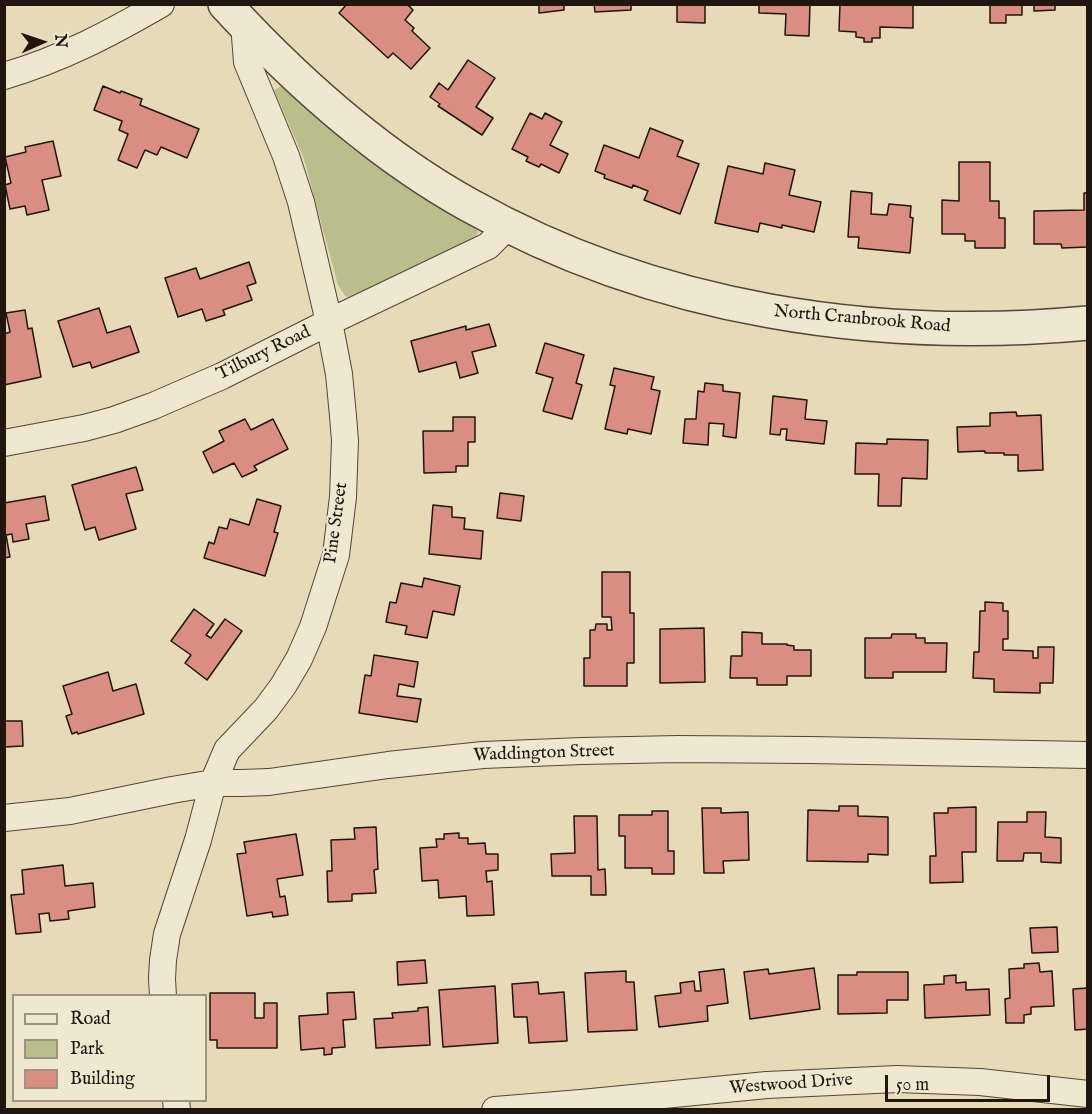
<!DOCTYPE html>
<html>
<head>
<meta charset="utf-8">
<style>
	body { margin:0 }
	#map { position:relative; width:1092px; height:1114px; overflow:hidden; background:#e6dab7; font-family:"IM FELL English",serif }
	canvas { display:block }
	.frame { position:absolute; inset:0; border:6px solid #21150f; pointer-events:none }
	.legend { position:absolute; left:12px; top:994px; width:195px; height:108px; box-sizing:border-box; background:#efe7d0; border:2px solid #9d9383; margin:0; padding:8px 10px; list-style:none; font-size:18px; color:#21150f }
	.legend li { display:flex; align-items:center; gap:12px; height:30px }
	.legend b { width:30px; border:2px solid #9d9383 }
	.north { position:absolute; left:12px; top:12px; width:60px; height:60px; -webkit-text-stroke:4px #efe7d0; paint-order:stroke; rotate:87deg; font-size:16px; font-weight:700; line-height:24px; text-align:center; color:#21150f }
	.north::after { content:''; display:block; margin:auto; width:21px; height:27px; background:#21150f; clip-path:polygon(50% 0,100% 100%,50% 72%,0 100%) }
	.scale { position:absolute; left:885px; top:1075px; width:165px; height:27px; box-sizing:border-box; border:3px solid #21150f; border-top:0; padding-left:8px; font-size:18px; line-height:21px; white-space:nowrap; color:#21150f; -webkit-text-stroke:4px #efe7d0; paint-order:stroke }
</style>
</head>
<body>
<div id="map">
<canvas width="1092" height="1114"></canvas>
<div class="frame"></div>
<ul class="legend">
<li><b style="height:8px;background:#efe7d0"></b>Road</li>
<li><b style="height:16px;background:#babe8a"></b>Park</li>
<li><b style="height:16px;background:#da8d81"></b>Building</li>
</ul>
<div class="north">N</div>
<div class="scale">50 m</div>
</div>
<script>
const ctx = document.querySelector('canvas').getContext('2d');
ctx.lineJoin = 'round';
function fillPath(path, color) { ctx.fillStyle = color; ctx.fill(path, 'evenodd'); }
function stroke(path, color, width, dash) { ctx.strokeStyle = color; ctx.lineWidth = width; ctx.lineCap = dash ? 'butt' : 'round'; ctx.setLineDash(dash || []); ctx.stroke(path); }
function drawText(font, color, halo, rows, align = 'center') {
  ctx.font = font + ' "IM FELL English",serif'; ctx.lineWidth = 4.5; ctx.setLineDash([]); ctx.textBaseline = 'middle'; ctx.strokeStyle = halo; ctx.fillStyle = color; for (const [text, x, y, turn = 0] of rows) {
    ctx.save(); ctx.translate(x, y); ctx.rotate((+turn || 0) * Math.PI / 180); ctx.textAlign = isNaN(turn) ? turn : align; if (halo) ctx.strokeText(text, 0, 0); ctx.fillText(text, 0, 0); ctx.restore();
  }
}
const green = new Path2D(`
	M282,86L351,148L421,194L475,224L478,233L466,245L353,297L345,296L338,285L304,159L274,90Z`);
const building = new Path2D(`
	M347,4H407L413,10L405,20L414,28L412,31L430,48L411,69L393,53L388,58L339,13Z
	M539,4H564V10L539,13Z
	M594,4H631V10L595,12Z
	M677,4H705V23L677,22Z
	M759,4H810L809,36L785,35L786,14L759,13Z
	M840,4H913V28L880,27V38H872V42H864V38L856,37V32L839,31Z
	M990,4H1055V10L1034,11V5H1022V15H1006V23H990Z
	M468,60L495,78L476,107L493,118L482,135L438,106L440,104L430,97L439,83L448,90Z
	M103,86L120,93L121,91L142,99L140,105L199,129L187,158L161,147L157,155L145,150L137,168L118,160L128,134L119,130L122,121L94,110Z
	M530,113L542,119L545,113L562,122L550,145L568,154L559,173L541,164L539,167L526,161L528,157L512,149Z
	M650,128L683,141L677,156L699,164L680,214L644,200L648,191L633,185L632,188L604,178L605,175L595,171L604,145L639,158Z
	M53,141L61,176L42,180L49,210L27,215L25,206L10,209L5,185L11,183L5,157L26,152L25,147Z
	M959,162H990V201H999V218H1005V248H975V241H965V234H942V200L959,201Z
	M765,163L795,170L789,195L821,202L814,232L782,225V228L760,223L758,232L715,223L728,166L763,174Z
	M851,191L872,193L871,214L887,215L889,204L911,206L910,217L913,218L910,253L858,248L859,237H848Z
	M1084,193H1088V247L1062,248L1061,244H1034V211L1084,210Z
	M249,262L256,283L247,286L252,300L223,310L225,315L206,321L202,309L178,317L165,278L196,268L200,279Z
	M99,308L107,333L130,326L139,352L92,368L90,362L73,367L58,321Z
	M25,310L28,329L32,328L41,377L4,385V334L10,332L6,313Z
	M489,324L496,346L472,352L478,373L460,378L456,362L419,372L411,341L466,326V330Z
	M545,343L584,355L576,383L582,385L572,419L543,411L553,378L536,373Z
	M614,368L654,377L651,389L660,391L651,434L628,429L627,434L605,429L615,386L610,385Z
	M705,383L723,385V391L740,393L736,438L723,436L724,424L709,423L708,445L683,443L685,419H696L698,391L704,392Z
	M773,396L807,400L805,419L827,421L824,444L786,440L787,429H781L780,435L770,434Z
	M1016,412L1017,416L1041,415L1043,470L1018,471V455H1004V453H985V451L958,452L957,427L990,426V413Z
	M453,417H475V442H468V466H456V472L424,473L423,431H453Z
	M245,419L251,430L273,419L288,449L254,466L257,470L242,477L234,463L213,473L203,452L224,441L219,431Z
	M887,439L928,440L927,479L902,478L901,506H878L879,474H855L856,443L887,444Z
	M136,467L143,490L126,494L136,529L99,540L95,527L85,530L72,485Z
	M500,493L524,496L521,521L497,518Z
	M45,496L49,520L26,524L29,539L13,542L12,534L6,535L10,557L4,558V503Z
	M257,499L281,506L274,532L278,533L265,576L204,558L209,542L214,544L219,527L227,529L230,519L249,525Z
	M433,505L452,507V517L465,518L464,529L483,531L481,559L429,554Z
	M602,572H630V613H634V663H627V686H584V658H590V630H595L596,624H607V630H612L611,617H602Z
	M424,578L460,586L454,615L433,611L427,638L405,634L407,626L386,622L390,602L396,603L401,583L422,587Z
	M985,602L1003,603V611H1008V639H1003V650L1033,651V658H1038V647H1054L1053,683H1040V693L994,692V679L973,678L974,652H979L980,611H985Z
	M194,609L214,624L206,635L211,638L225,619L242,631L207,680L185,663L191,655L171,641Z
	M704,628L705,682L660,683V629Z
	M742,632L762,633V644H787V645L794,646V650H811V676H787V685H757V678H730L731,656H742Z
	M892,634H916V638H925V643H947L946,672H893V678H865V638H891Z
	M374,655L418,662L414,687L399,684L397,696L421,699L417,722L359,713L365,675L371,676Z
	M108,672L113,691L136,684L144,714L78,734L77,732L72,734L66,716L72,714L63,686Z
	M4,699L5,721H22L23,746L4,747Z
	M839,806H858V816L888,817V855L868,854V862L807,861L808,810L839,811Z
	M976,807V852H962L963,882L930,883V856H936L934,813H948V808Z
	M702,808H721V813L748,812L749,860L723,861L724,873H704Z
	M652,811H668V851H674V874H652V868H625V836H619V815H652Z
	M1027,812H1046L1045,837L1061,838V863L1041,862V853H1024L1023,861H997L998,822H1027Z
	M574,816H597L598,870L605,869L606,895H591V876H552L551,854L575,853Z
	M376,827L378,869L374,870L376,893L352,894V901L328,902L327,871H332L331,840L355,839L354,828Z
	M459,833V838H468V844L485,843L486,854H498V870L486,871L487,882L492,881L494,915L467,916L466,896L439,898L438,880L422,881L420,848L437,847L436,839H444V834Z
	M296,834L303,875L277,879L280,897L285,896L288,915L273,917L272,912L247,916L237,854L246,853L244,842Z
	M63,865L65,886L93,883L95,907L68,911L69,919L50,921L49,913L39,914L41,932L16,934L11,895L24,894L22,870Z
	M1057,927L1058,952L1032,953L1030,928Z
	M425,960L427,983L398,985L397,962Z
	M1039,963L1040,972L1052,971L1054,1006L1031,1007V1014L1024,1015V1023H1006L1005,999L1010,998L1009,969L1024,968V964Z
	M814,968L820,1009L750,1019L744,972L768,969L769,974Z
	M724,969L728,1003L707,1006L708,1021L659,1027L655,996L681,993L680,983L694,981L695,991H701L699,972Z
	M626,971V982H634L637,1030L588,1032L585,973Z
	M857,972H908V1000H887V1013L838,1014V975H857Z
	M956,975V983L966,982V990L989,989L990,1015L925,1018L924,985L944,984V976Z
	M538,982L539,994L564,992L567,1041L529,1043L527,1017H514L512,984Z
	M495,986L498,1043L443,1047L439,990Z
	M1088,988V1029L1075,1030L1073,989Z
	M354,992L356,1019L343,1020L345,1047L332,1048V1054L324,1055V1048L301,1050L299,1016L328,1014L327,993Z
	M210,993H255V1018H264V1003H277V1048H217V1040H210Z
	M428,1007L430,1045L376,1048L374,1019L393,1018L392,1013L418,1011V1008Z`);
const minor = new Path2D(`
	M4,76C62,59 109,34 161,4
	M4,443L84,428L114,420L153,406L222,376L329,322L488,246L508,226
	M4,818L70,811L172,790L213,783H241L269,782L388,765L483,755L582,751L678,749L809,750L1088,755
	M163,996L162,979L163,960L167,934L198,840L213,783L227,750L266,709L283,686L299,659L313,627L336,555L343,497L345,441L343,416L339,374L329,322L301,202L286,156L247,62L244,24
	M176,1100L177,1110
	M495,1110L581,1103L767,1085L897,1079L980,1082L1088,1094`);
const tertiary = new Path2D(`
	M225,4C295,80 379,155 469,205C656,310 876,343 1088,323`);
const streetNames = [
	["North Cranbrook Road",862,320,5],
	["Tilbury Road",264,354,-26],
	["Pine Street",337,523,-82],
	["Waddington Street",544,754,-2],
	["Westwood Drive",791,1085,-4]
];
fillPath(green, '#babe8a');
fillPath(building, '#da8d81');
stroke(building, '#21150f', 1.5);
stroke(minor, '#524639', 28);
stroke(tertiary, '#524639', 36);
stroke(minor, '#efe7d0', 26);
stroke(tertiary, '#efe7d0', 33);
drawText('18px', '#21150f', '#efe7d0', streetNames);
</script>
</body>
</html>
